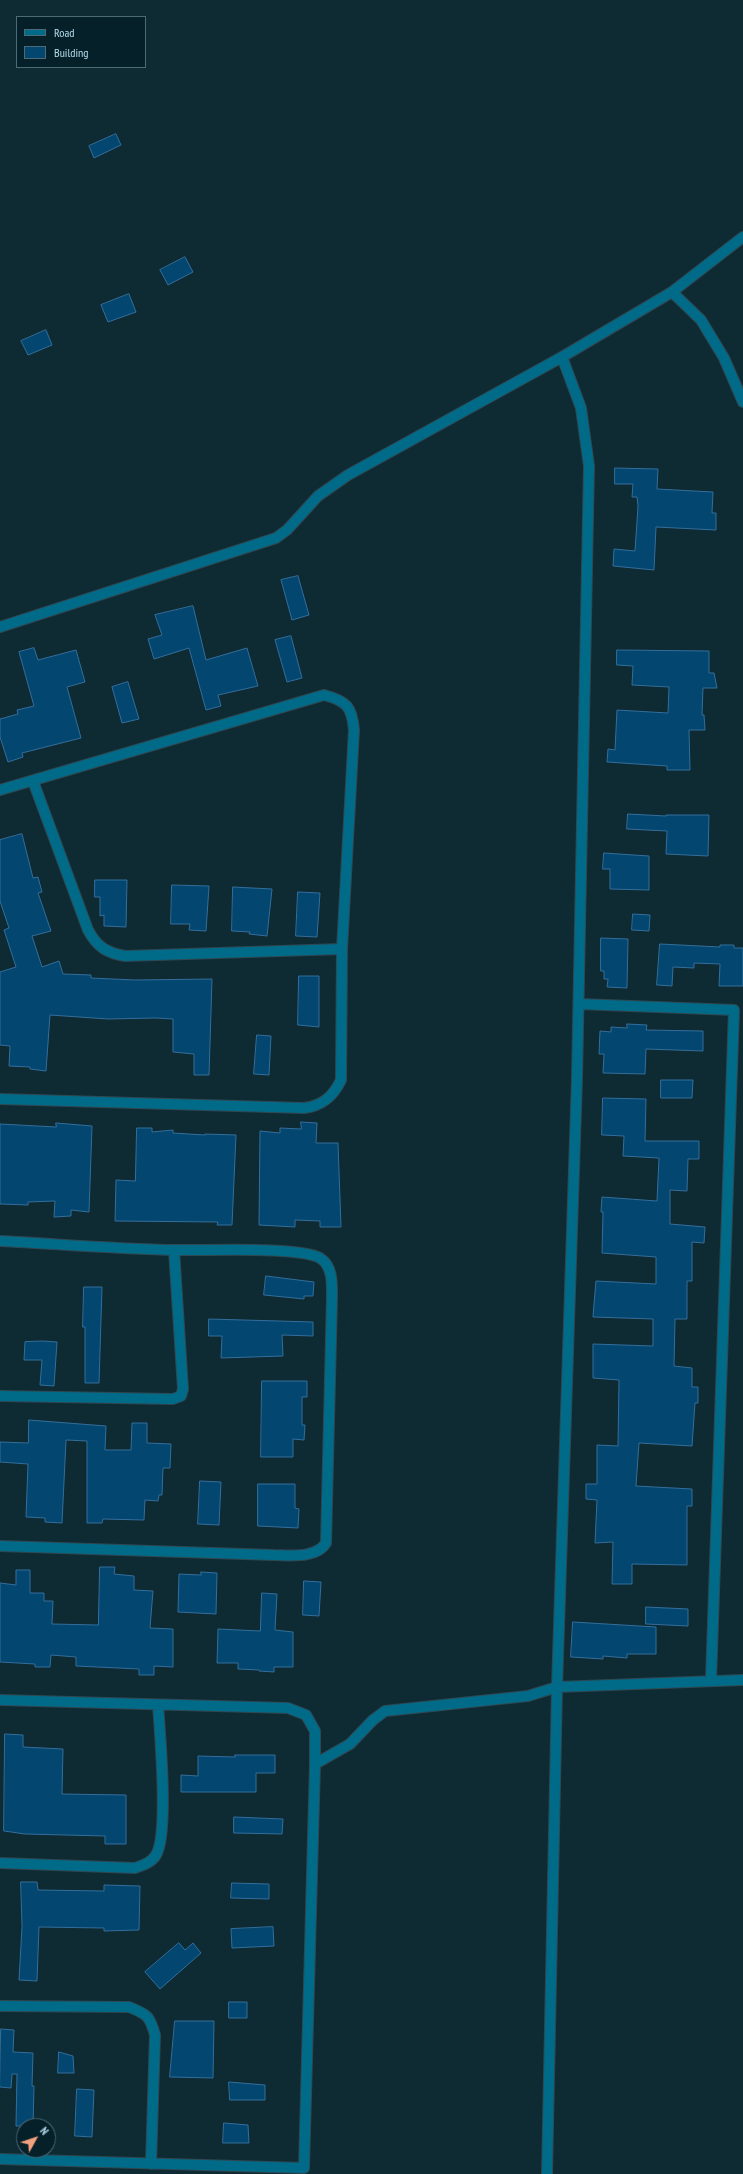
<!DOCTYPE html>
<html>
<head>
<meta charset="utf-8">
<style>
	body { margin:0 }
	#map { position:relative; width:743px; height:2174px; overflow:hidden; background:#0e2a33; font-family:"PT Sans Narrow",sans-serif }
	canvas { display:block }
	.legend { position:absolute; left:16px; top:16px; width:130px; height:52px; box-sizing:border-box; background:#052029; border:1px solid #4b6b77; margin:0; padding:5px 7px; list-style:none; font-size:12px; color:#b5dcec }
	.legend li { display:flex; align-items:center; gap:8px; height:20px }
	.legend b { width:20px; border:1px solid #4b6b77 }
	.north { position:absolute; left:16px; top:2118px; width:40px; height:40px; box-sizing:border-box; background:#052029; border:1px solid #4b6b77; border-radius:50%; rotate:50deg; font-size:11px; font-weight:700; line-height:16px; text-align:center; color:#b5dcec }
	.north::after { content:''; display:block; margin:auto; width:14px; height:18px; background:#f2a17e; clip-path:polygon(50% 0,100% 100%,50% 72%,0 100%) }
</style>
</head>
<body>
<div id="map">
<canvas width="743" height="2174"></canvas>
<ul class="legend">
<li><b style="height:5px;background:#006b88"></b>Road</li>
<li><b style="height:11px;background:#034771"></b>Building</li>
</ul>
<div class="north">N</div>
</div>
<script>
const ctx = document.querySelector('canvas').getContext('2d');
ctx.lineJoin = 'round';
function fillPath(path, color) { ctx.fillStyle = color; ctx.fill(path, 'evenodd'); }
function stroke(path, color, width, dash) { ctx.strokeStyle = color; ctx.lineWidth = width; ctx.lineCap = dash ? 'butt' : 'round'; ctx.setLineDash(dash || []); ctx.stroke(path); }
const building = new Path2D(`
	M116,134L121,145L94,158L89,146Z
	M185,257L193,272L168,285L160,270Z
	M129,294L136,312L108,322L101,305Z
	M46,330L52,345L28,355L21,341Z
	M615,468L658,469L657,489L713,492L712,513H716V530L656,527L654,570L613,566L614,549L635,551L638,506L637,497H632L633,484H615Z
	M298,576L309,615L292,620L281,580Z
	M193,606L206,660L247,648L258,686L218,695L221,706L206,710L189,648L154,659L148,639L162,635L155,615Z
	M291,636L302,678L287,682L275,640Z
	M34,648L38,660L76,650L85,682L67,687L81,738L22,753L23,757L8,762L0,737V719L18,714L17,710L34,706L19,652Z
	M617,650L709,651V673H714L717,688H703L702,715H704L705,730H689L690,770H667V766L607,762L608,749L615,750L617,710L668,713L669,687L632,685L633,666L617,665Z
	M128,682L139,719L122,723L112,687Z
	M628,814L666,816V815H709L708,856L666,854L667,831L627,829Z
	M22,834L33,878L38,877L42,892L38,893L51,931L32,936L42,967L59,961L63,974L91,975V978L135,980L212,979L209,1075H194V1054L173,1052V1019L156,1018L108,1019L50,1015L46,1071L30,1069V1067L9,1066L10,1046L0,1045V972L16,967L4,930L9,928L0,901V840Z
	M604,853L649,856V890L610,889V869H603Z
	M95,880H127L126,927L104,926V915L100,916V897H95Z
	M172,885L209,886L206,931L189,930L190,924H171Z
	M233,887L272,889L267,936L249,934L250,932L232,931Z
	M298,892L320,893L317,937L296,936Z
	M633,914L650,915L649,931L632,930Z
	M601,938L628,939L627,988L607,987L608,979H604V971H601Z
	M660,944L720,947V945H734V948H743V986H719L720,964L694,963V968L673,967L672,986L657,985Z
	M299,976H319V1027L298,1025Z
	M627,1024L647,1025L646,1030L703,1031V1051L646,1049L645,1074L603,1073L604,1054H599L600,1031L611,1032V1027L627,1028Z
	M257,1035L271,1036L269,1075L254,1074Z
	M661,1080H693L692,1098H661Z
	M603,1098L646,1099L645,1141H699V1159H688L687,1191L670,1190V1224L705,1227L704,1243L692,1242V1281H687V1319H675L674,1366L692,1368V1387H698V1403H695L692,1446L639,1443L636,1486L692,1489V1506H687V1565L632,1564V1584H612L613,1542L595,1543L597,1500L586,1499V1484H597V1445L618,1446L619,1380L593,1378V1344L653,1346V1319L593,1317L594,1304L596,1281L656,1284V1257L602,1253L603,1212H601L602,1197L657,1201L659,1158L623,1156L624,1136L602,1135Z
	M301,1122L317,1123L316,1143H338L341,1227H320V1221L295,1220V1227L259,1225L260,1131L280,1133V1128L301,1129Z
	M56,1123L92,1126L89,1212L71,1210V1216L54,1217L55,1201L28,1202V1205L0,1204V1124L56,1127Z
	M137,1128H152V1132L173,1130V1133L205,1135V1134L236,1135L232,1225H217L218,1222L115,1221L116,1180L135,1181Z
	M266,1276L314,1282L313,1296H304V1299L264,1295Z
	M84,1287H102L99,1383H85V1327H83Z
	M209,1319L313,1322V1336L282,1335L283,1356L221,1358L222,1336H209Z
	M43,1341L57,1342L54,1386L40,1385L42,1360H24L25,1342Z
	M262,1381H307V1397H302V1425H305L304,1440L293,1439V1457H261Z
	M29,1420L106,1426L105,1450H131L132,1423H147V1443L171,1444L170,1468H163L162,1495H159L158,1501L145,1500L144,1520L103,1519L102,1523H87V1441L66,1440L62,1523L45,1522V1518L26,1517L28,1464L0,1462V1442L28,1443Z
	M200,1481L221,1482L219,1525L198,1524Z
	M258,1484H295V1508L299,1509L298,1528L258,1526Z
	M100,1567H115L114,1574L134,1576V1590L153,1591L150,1628L173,1629V1667L154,1666V1675H139V1669L76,1666V1657L51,1655L50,1667H35V1664L0,1662V1583L16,1585V1570H30V1593H44V1601H53L52,1624L98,1625Z
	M201,1572L217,1573L216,1614L178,1612L179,1574L201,1575Z
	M304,1581L321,1582L319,1616L303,1615Z
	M262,1593L277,1594L275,1630L293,1632V1667H274V1672L259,1671V1670L238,1669V1663H217L218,1629L260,1631Z
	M646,1607L688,1609V1626L646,1624Z
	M573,1622L656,1627V1654H627V1658L603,1656V1659L571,1657Z
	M5,1734L23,1735V1747L63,1749L62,1794L126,1795V1844H105V1836L25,1834L4,1831Z
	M235,1755H275V1773H256V1792H181V1775L198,1776V1756L235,1757Z
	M234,1817L283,1819L282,1834L234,1833Z
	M21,1882H37L38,1890L104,1891V1885L140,1886L139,1930L104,1931V1928L39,1927L37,1981L19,1980L22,1927Z
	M232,1883L269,1884V1899L231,1898Z
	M273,1927L274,1946L232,1948L231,1929Z
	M179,1943L185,1950L193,1943L201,1953L160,1989L145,1972Z
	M229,2002H247V2018H229Z
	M175,2021H214L213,2078L170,2077Z
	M1,2029L14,2030L13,2052L33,2053L32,2086H34L33,2126H16L17,2074H12L11,2088L0,2087Z
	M59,2052L73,2056L74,2073H58Z
	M229,2082L265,2085V2100H230Z
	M77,2089L94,2090L92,2137L75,2136Z
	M224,2123L248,2125L249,2143H223Z`);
const minor = new Path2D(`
	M672,292L701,320L724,358L743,402
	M0,627L276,538L287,530L318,496L348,475L562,357L672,292L743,237
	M33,781L88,930C97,947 107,953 125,956L342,949
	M0,790L324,695C347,701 352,707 354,730L342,949L341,1080C333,1097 322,1106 304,1108L0,1099
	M579,1004L734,1010L711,1680
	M0,1241C58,1244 117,1249 176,1250C205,1251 299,1246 320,1258C333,1266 332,1284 332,1297L326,1543C316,1559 290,1555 273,1555L0,1546
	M0,1396L173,1399L181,1396L183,1389L174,1250
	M0,1700L288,1708L306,1715L315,1731V1764L304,2168L0,2159
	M315,1764L350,1744L373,1720L385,1711L528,1696L557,1687L577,1078L589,466L581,408L562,357
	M0,1863L135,1868C143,1865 151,1863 156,1855C169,1834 160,1734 158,1705
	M0,2006L129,2007C147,2014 150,2016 155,2035L151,2164
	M547,2174L557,1687L743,1680`);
fillPath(building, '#034771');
stroke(building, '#346e9b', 1);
stroke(minor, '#2f4751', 12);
stroke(minor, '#006b88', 10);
</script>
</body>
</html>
